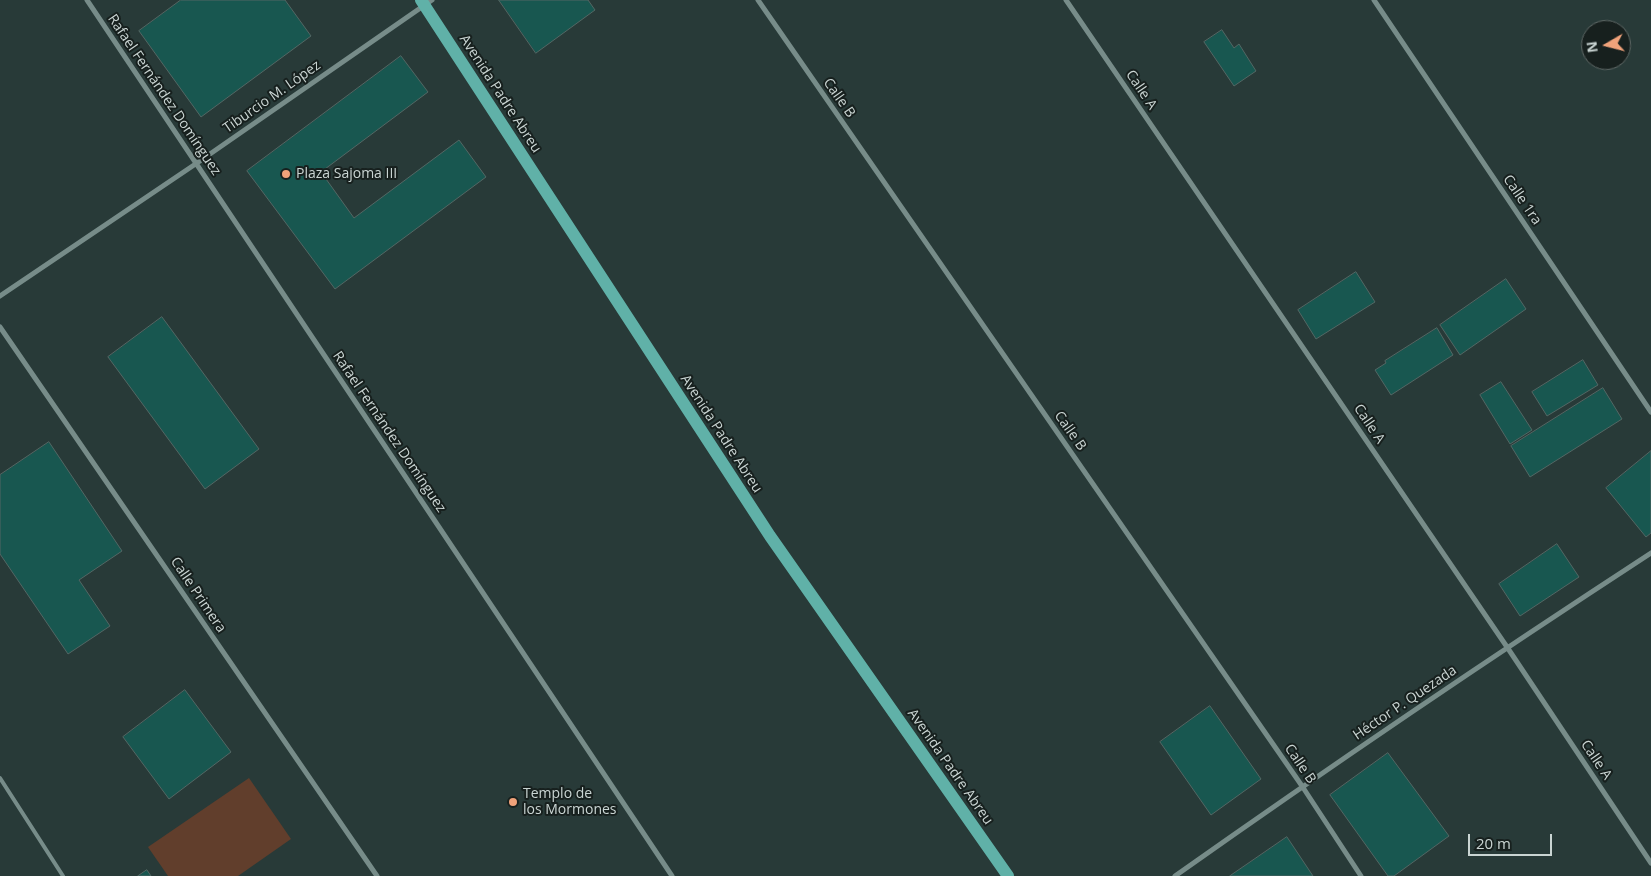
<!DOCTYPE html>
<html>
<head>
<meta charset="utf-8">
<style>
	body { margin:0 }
	#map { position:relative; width:1651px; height:876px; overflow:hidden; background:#283a38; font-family:"Open Sans",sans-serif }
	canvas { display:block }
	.north { position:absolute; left:1581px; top:20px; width:50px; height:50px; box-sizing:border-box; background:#17201e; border:1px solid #5f6866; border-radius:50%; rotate:262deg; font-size:14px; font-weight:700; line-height:20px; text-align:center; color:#cad5d3 }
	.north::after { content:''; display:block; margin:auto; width:18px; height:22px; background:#f0a27a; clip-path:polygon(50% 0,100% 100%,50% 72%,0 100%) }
	.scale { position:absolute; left:1468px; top:834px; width:84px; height:22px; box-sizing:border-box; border:2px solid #cad5d3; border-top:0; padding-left:6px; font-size:15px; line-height:18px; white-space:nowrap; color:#cad5d3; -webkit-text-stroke:4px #17201e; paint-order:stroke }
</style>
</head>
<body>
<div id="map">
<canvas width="1651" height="876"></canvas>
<div class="north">N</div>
<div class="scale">20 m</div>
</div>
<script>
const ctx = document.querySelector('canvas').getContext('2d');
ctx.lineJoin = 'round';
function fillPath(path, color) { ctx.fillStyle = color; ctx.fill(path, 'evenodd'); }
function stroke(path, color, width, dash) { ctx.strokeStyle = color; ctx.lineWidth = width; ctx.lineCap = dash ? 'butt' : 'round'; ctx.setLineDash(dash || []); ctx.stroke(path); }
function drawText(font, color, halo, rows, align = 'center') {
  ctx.font = font + ' "Open Sans",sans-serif'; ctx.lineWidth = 4; ctx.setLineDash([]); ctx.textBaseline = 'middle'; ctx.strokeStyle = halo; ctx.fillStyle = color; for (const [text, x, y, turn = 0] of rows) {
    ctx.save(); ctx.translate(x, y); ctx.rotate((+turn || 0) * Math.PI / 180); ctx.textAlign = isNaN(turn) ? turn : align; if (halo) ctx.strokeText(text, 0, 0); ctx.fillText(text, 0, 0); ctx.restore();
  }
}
const green = new Path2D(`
	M249,778L291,839L238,876H168L148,847Z`);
const building = new Path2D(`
	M181,0H285L311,36L201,117L139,31Z
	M499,0H588L595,10L536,53Z
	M1222,30L1234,48L1239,44L1256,71L1234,86L1204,42Z
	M401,56L428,92L321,172L354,218L459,140L486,177L335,289L247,171Z
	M1356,272L1375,302L1316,339L1298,310Z
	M1506,279L1526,309L1460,355L1440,325Z
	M162,317L259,449L205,489L108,357Z
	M1437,328L1453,355L1391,395L1375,370L1386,363L1385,361Z
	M1583,360L1598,385L1547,416L1532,392Z
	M1501,382L1532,430L1510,444L1480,395Z
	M1603,388L1622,419L1530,477L1511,446Z
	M49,442L122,551L79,580L110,626L68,654L0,554V475Z
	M1651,451V533L1646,537L1606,488Z
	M1557,544L1579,577L1520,616L1499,584Z
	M185,690L231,752L169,799L123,737Z
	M1210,706L1261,779L1211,815L1160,742Z
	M1388,753L1449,836L1394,876H1388L1330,795Z
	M1287,837L1313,876H1230Z
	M147,870L151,876H138Z`);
const service = new Path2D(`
	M0,778L63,876`);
const minor = new Path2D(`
	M87,0C284,291 475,585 672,876
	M758,0L1302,786L1361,876
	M1066,0L1507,647L1651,863
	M1374,0L1651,412
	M0,296L197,163L432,0
	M0,327L377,876
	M1175,876C1332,765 1490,658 1651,553`);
const primary = new Path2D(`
	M421,0L770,536L1008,876`);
const markers = [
	[286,174,5,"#f0a27a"],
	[513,802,5,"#f0a27a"]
];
const streetNames = [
	["Calle A",1141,90,56],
	["Avenida Padre Abreu",500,94,57],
	["Rafael Fernández Domínguez",164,95,56],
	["Tiburcio M. López",272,97,-35],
	["Calle B",839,98,55],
	["Calle 1ra",1522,200,56],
	["Calle A",1369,424,56],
	["Calle B",1070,431,55],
	["Rafael Fernández Domínguez",389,432,56],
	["Avenida Padre Abreu",721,434,57],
	["Calle Primera",198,595,56],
	["Héctor P. Quezada",1405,703,-34],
	["Calle A",1596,760,56],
	["Calle B",1300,764,56],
	["Avenida Padre Abreu",950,767,55]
];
const poiNames = [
	["Plaza Sajoma III",296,174],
	["Templo de",523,794],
	["los Mormones",523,810]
];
fillPath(green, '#613e2c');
fillPath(building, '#185750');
stroke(building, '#536764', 1);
stroke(service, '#778c89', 4);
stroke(minor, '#778c89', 5);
stroke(primary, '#60b1a8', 12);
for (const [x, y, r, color] of markers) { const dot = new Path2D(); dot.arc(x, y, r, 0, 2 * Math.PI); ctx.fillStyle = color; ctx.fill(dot); stroke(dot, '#17201e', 2); }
drawText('14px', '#cad5d3', '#17201e', streetNames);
drawText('14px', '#cad5d3', '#17201e', poiNames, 'left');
</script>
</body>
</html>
